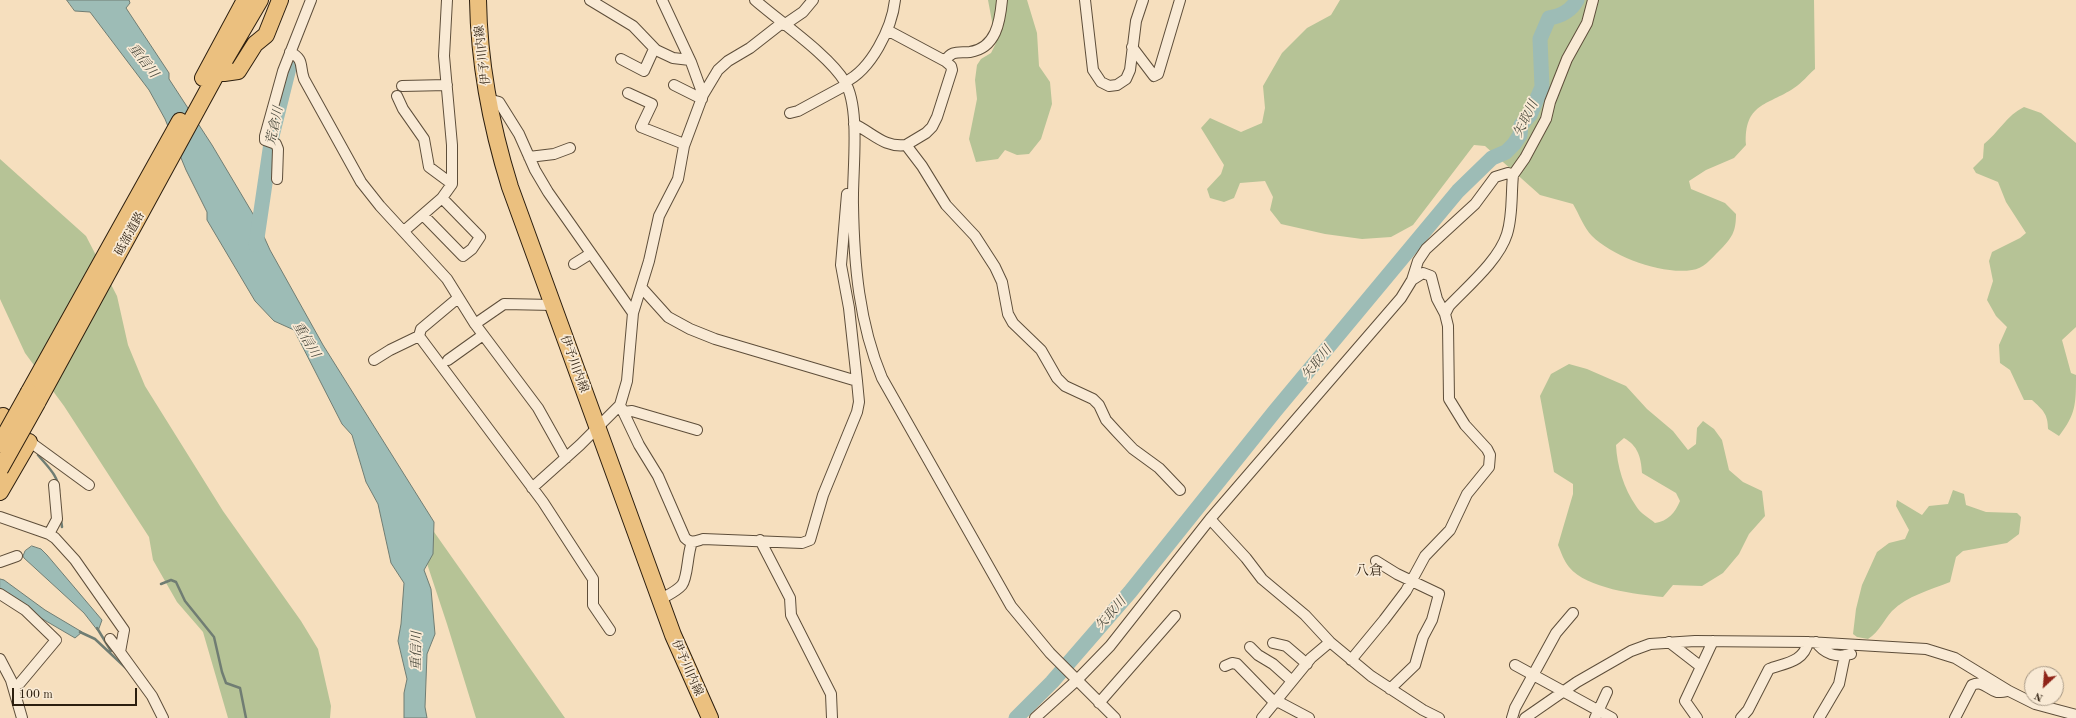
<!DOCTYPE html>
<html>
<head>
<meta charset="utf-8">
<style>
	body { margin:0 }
	#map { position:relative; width:2076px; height:718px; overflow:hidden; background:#f6dfbe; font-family:"Old Standard TT",serif }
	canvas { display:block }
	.north { position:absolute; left:2024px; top:666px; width:40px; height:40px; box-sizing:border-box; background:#f9ead5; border:1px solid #a79885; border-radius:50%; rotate:206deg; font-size:11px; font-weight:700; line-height:16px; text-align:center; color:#2c1e0e }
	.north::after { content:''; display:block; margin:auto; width:14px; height:18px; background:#8f2418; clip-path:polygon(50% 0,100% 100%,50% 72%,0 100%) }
	.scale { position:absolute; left:12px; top:688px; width:125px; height:18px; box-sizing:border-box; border:2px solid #2c1e0e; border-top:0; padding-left:5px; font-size:12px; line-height:14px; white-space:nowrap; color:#2c1e0e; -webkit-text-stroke:3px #f9ead5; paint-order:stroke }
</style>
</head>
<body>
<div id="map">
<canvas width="2076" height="718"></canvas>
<div class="north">N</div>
<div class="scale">100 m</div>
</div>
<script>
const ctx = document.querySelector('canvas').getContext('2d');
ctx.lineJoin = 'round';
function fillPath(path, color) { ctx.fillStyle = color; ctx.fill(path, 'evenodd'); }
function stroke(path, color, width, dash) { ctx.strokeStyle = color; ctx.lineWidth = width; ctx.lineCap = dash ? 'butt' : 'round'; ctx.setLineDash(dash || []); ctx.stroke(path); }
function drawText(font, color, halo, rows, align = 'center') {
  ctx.font = font + ' "Old Standard TT","Noto Serif JP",serif'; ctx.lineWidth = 3.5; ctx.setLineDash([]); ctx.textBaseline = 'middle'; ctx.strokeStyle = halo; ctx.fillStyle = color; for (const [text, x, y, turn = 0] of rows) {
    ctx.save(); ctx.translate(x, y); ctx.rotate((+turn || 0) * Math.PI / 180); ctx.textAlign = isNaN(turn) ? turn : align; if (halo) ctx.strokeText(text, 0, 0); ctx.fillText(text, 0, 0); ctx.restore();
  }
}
const green = new Path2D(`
	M988,0H1027L1037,33L1039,66L1050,82L1052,104L1041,139L1029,154L1017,155L1005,150L998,159L976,162L969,139L977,99L975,80L977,65L981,59L991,53L996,43Z
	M1340,0H1814L1815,69C1808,75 1802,83 1794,88C1767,106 1744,103 1746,145L1734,158L1706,170L1689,181L1691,189L1725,203L1736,214C1736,232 1732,238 1719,251C1711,259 1703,269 1692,270C1663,275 1613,257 1592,236C1584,228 1579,214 1573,204L1540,195L1485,146L1474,145L1413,225L1391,237L1362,239L1325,234L1281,224L1270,210L1273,197L1265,181L1240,183L1234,198L1224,202L1210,198L1207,189L1221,174L1224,165L1201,128L1210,118L1241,132L1262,123L1265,108L1263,86L1282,53L1307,28L1331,15Z
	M2024,107L2041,113L2076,143V327L2062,340L2071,373L2076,375C2076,404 2076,414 2059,436L2048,429C2048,414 2043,410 2032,400H2024L2010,370L2000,363L1999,345L2007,327L1996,316L1987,300L1993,281L1989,261L1992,252L2020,238L2026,233L2006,202L1998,182L1976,173L1973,168L1983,158L1984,144C1998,133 2007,115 2024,107Z
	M0,159L86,236L117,296L128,345L145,386L223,511L301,621L318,649L331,706L330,718H228L203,632L177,602L153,560L149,537L64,406L25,353L0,299Z
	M1569,364L1587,369L1626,386L1647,409L1673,431L1688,450L1696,444L1697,428L1703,421L1714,429L1722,440L1729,470L1743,482L1762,491L1765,516L1749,534L1739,554L1723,573L1702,586L1673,585L1663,597C1636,594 1587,589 1569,567C1564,561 1561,552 1558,545L1573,494V484L1554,472L1540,396L1551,374ZM1624,438C1638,446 1641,457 1642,473L1676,493L1680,501C1675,513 1668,521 1655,523C1649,518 1640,513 1636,506C1624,489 1617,466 1616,445Z
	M401,485L565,718H476L447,624Z
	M1953,490L1964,494L1966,505L1986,512L2017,513L2021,517L2019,534L2007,543L1963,551L1956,557L1950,582C1930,590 1907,596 1892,611C1883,621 1880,631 1868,639L1857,637L1853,634L1856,609L1862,585L1877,552L1889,543L1905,539L1909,530L1896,506L1897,500L1922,515L1929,506L1948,504Z`);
const water = new Path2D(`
	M67,0H129L130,3L126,8L169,73V79L212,145L256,219L270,250L323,345L434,522L433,554L424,570L431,589L435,634L427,654L425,707L427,718H404V693L407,679L398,641L401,624L404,583L391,563L378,504L366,482L352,435L342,424L294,330L274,321L255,301L207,220V212L186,170L165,119L149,90L90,12L75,11Z
	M32,546L41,549L47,555L102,620L98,631L84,613L24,558L23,556L25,551Z
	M0,579L4,580L45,610L82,632L75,638L34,614L0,589Z`);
const stream = new Path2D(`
	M38,455C47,466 59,476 59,491
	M61,520L62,527
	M161,584L171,580L176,582L185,601L214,637L222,672L226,683L240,688L246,718
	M97,628L111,651
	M80,632L95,639L127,669`);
const river = new Path2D(`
	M256,245L272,136L290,64
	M1016,718L1052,682L1130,592L1275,411L1458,191L1492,158L1506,152L1514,144L1520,135L1521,125L1530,115L1542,87L1540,39L1549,18C1562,16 1571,11 1577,0`);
const minor = new Path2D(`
	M590,0L633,26L656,50L673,58L690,60
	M662,0L691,62L703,95
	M755,0C780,22 829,55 845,82C861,109 852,172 853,205C854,264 859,323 882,378L1011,606L1050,653L1115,718
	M1085,0L1093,70L1101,82L1109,86L1117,85L1126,79L1130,70L1136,21L1143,0
	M784,25L803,12L813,0
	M887,30L945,61C952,50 958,53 970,52C996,48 1000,22 1002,0
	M1132,47L1154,76L1158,74L1180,0
	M290,52C305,60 299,65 304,79L361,182L380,206L447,279L475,324L538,408L566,458
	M621,59L644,71L654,49
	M945,61L951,66L952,70L937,117L932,127L926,133L906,145L922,166L946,205L975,236L995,267L1002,282L1008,314L1013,323L1041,350L1057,378L1065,386L1093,399L1099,405L1106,420L1116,431L1133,449L1159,468L1180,490
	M845,82C871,70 892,28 895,0
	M674,85L702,99
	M402,86L447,85
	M628,93L652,104L641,127L684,144
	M397,96L403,109L424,139L429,167L452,184
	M488,99L499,102L519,134L535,170L548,192L633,313
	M790,113L798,111L846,85
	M854,124C873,133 884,148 906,145
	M529,157L554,154L570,148
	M1513,175L1525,158L1546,119L1550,102L1567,59L1587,23L1593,0
	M277,179L278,149L276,144L265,140V136L283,71L311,0
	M847,194L841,265L849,308L857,381
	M423,215L463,256L472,249L480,237L442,198
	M404,231L442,198L452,184V145L444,56L447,0
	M574,264L590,254
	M1412,280L1423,273L1431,276L1437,299L1445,314
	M475,324L504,304L553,305
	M419,336L421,329L458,298
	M374,360L390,350L419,336L543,502L593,579V605L610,630
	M448,360L483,335
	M620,405L639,445L658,476L685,538C691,544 696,541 703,539L802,543L810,540L823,495L857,412L859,402L857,381L715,339L690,329L668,317L641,287
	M623,412L632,411L697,430
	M26,439L89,485
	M532,488L580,445L620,405L627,381L633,313L649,261L659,216L678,179L684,146L703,95L718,70L728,61L750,48L782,23
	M0,517L49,534L55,538L75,560L124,630L120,652L152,696L163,718
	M1210,519L1246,558L1262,579L1305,615L1330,642L1371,676L1423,710L1439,718
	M49,534L57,519L54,485
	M760,540L790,598L791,615L831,694L832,718
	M1376,561L1397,574L1439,594L1432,620L1423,637L1415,665L1390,689
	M0,562L17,556
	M0,594L25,610L56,640L20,683L13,687
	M661,599C668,595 677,591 682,585C688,577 687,555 692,542
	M110,639L120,652
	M1669,642L1700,666
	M1816,642C1824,654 1837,658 1851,654
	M1273,643L1286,646L1307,664
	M1250,647L1258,655L1273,664L1292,681
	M0,659L11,680L22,718
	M1515,665L1612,718
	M1225,666L1232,663L1237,664L1275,703
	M1277,701L1309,718
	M1099,703L1175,616
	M1035,718L1077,680L1110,646L1210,519L1401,298L1412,280L1418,261L1426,249L1475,204L1495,177L1508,173L1513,175C1511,194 1513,215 1507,234C1499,260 1468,286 1449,306L1445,314L1448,326L1449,399L1465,425L1487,449L1490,455L1489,467L1467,494L1450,530L1425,556L1406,591L1384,620L1351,660
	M1262,718L1311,658L1330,642
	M1512,718L1515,708L1556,633L1573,613
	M1525,718L1577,682L1631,651L1650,644L1695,641L1808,642L1926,649L1955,658L2009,691L2035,704L2076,715
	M1595,718L1607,692
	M1697,718L1685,701L1713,641
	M1741,718L1748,710L1769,669C1785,663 1804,662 1808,642
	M1819,718L1839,684L1845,655
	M1955,718L1972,685C1983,680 1987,689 1997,692C2000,692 2004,692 2007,691`);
const primary = new Path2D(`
	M478,0C479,64 491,126 510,187L673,635L710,718`);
const trunk = new Path2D(`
	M224,73L238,71L255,44L266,35L280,0
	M203,78L245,0
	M29,392L180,121
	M37,403L216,75L260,0
	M0,421L3,416
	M0,492L29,442`);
const trunkBridge = new Path2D(`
	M0,444L29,392
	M0,469L37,403`);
const streetNames = [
	["伊予川内線",483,55,-97],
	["砥部道路",130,234,-61],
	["伊予川内線",574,364,70],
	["伊予川内線",687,668,66]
];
const waterNames = [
	["重信川",143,61,52],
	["矢取川",1526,119,-64],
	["荒倉川",275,126,-78],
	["重信川",306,340,59],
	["矢取川",1317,363,-51],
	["矢取川",1111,614,-49],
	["重信川",417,651,-89]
];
const quarterNames = [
	["八倉",1369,571]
];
fillPath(green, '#b6c396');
fillPath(water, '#9dbcb6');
stroke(water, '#707d73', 1);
stroke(stream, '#707d73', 2.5);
stroke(river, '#9dbcb6', 15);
stroke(minor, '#5e4e3a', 12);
stroke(primary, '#2c1e0e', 18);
stroke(trunk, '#2c1e0e', 18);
stroke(minor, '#f9ead5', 10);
stroke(primary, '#ebc07f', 16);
stroke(trunk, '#ebc07f', 16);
stroke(trunkBridge, '#2c1e0e', 18, []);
stroke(trunkBridge, '#ebc07f', 16);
drawText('12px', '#2c1e0e', '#f9ead5', streetNames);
drawText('italic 13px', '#4e4d40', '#f9ead5', waterNames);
drawText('14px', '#2c1e0e', '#f9ead5', quarterNames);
</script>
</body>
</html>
